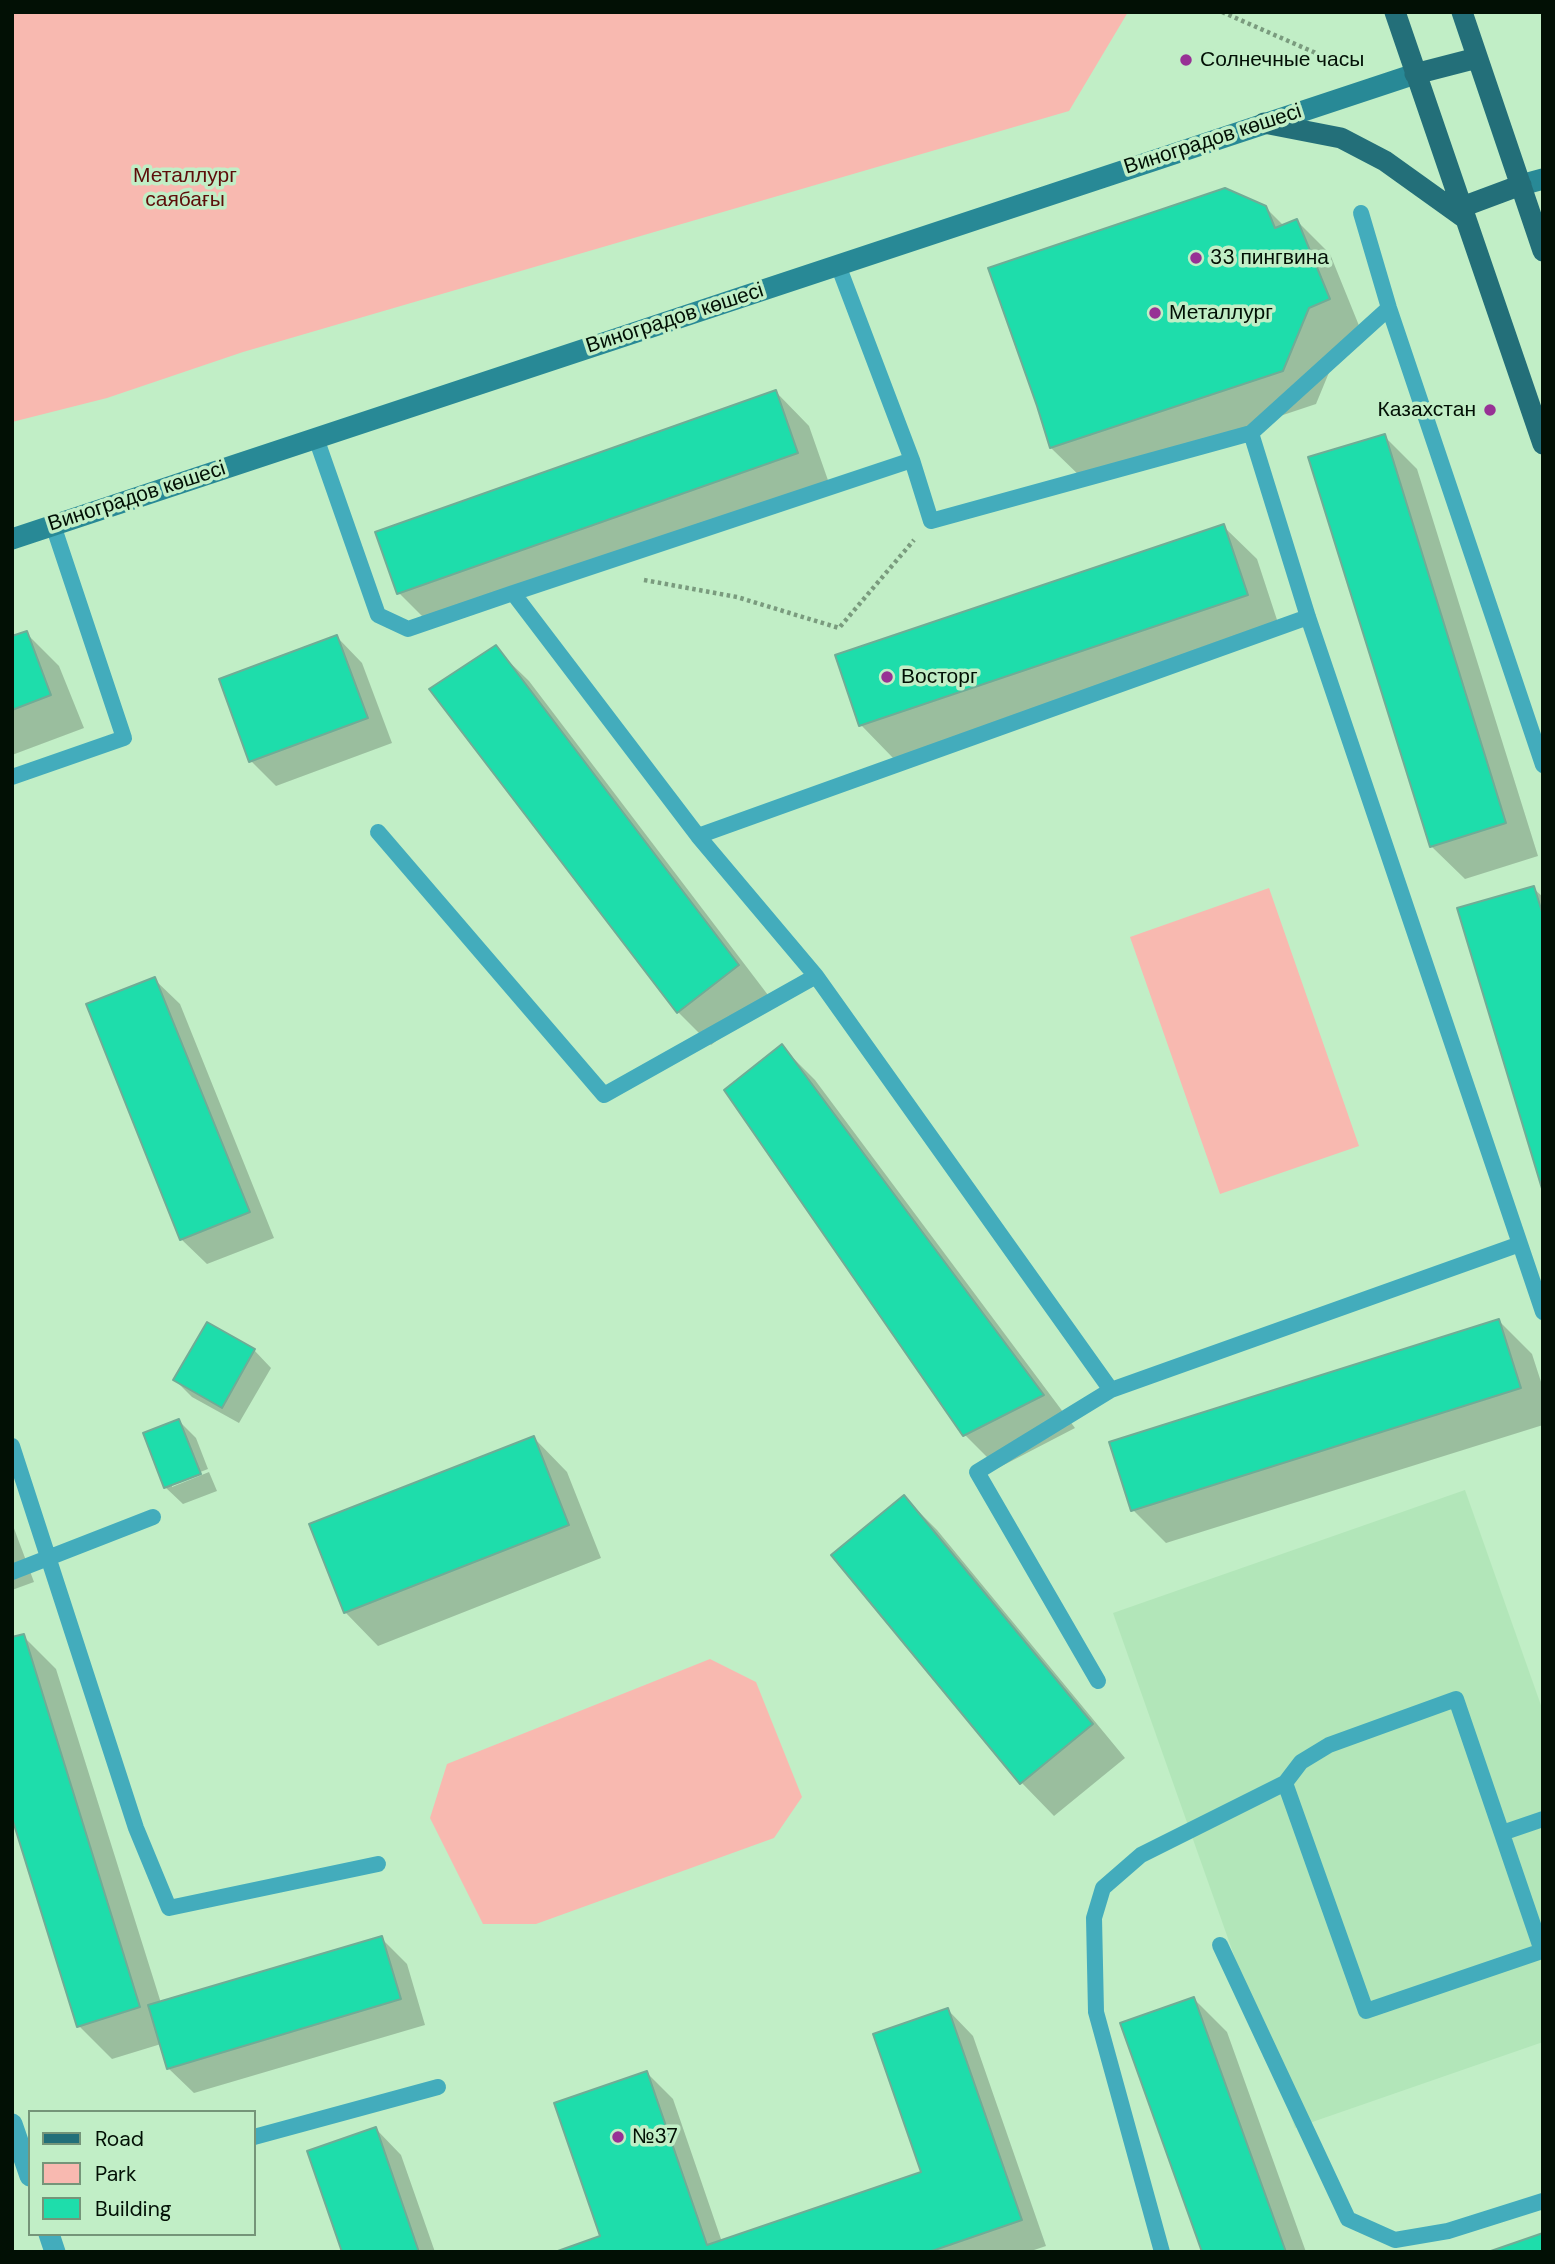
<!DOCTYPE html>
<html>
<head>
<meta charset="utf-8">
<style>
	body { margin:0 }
	#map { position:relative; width:1555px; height:2264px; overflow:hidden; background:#c1eec6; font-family:"DM Sans",sans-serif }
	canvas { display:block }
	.frame { position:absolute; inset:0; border:14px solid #021005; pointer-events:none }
	.legend { position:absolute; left:28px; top:2110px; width:228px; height:126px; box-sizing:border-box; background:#c1eec6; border:2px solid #759579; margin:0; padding:9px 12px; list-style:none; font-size:21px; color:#021005 }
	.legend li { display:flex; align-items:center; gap:14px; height:35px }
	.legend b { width:35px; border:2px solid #759579 }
</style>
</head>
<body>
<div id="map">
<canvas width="1555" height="2264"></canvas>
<div class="frame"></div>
<ul class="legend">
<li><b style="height:9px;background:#236f79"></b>Road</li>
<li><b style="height:19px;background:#f8b9b0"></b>Park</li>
<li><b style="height:19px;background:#1eddab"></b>Building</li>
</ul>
</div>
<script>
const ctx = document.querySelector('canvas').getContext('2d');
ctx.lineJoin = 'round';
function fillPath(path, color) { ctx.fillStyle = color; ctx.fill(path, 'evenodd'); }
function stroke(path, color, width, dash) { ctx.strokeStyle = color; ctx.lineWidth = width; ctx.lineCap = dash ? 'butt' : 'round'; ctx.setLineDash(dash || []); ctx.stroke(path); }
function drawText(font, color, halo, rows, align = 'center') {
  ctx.font = font + ' "DM Sans",sans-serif'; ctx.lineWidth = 7; ctx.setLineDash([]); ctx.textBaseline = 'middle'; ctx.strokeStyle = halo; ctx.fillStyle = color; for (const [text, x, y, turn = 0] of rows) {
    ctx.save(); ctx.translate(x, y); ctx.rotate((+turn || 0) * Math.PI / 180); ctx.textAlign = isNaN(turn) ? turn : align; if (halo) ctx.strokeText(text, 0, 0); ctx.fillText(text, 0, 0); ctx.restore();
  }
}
const built = new Path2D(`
	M1465,1490L1543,1711V2042L1295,2128L1113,1613Z`);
const green = new Path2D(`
	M12,12H1128L1069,111L243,352L107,398L12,422Z
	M1269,888L1359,1146L1220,1194L1130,937Z
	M710,1659L756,1682L802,1797L774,1838L536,1924H483L430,1818L447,1764Z`);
const shadow = new Path2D(`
	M1265,207L1284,226L1297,221L1330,254L1362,333L1342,341L1316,404L1085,481L1051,448L1039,405Z
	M776,392L809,426L830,486L432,626L399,593Z
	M1384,436L1417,469L1538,856L1465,879L1431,846Z
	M1223,526L1257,559L1280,629L894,759L861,725L837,656Z
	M26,633L59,666L84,728L12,755V638Z
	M337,637L362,663L392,743L276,786L251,761Z
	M495,648L529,681L771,999L711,1045L678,1012Z
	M1533,888L1543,897V1186Z
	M154,979L180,1004L274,1238L207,1264L181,1239Z
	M782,1047L815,1080L1075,1428L998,1468L965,1435Z
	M1499,1321L1532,1354L1543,1388V1425L1166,1543L1133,1510Z
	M254,1350L271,1368L239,1423L192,1397L175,1380Z
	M179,1421L196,1438L208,1469L172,1483V1487L209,1472L217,1491L183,1504L165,1487Z
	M534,1438L567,1472L601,1558L378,1646L345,1612Z
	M904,1497L937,1530L1125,1758L1054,1816L1021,1782Z
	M12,1523L34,1582L12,1590Z
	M23,1636L56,1669L161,2003L381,1938L407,1964L425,2025L194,2093L168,2068L161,2044L112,2059L79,2026Z
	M1194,1999L1227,2032L1306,2252H1204Z
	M948,2010L973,2036L1046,2246L1028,2252H560L602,2237L647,2073L673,2099L722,2242L923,2173Z
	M376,2129L401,2155L435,2252H344Z`);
const building = new Path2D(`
	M1225,188L1266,206L1275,228L1297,219L1330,299L1309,308L1283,371L1050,448L1037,406L988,268Z
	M776,390L798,453L397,594L375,532Z
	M1385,434L1506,823L1430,847L1308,457Z
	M1224,524L1248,595L859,726L835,655Z
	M27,631L51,695L12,710V636Z
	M337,635L368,718L249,762L219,679Z
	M496,645L739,965L677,1013L429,689Z
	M1534,886L1543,915V1192L1457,908Z
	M155,977L250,1212L180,1240L86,1004Z
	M782,1044L1044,1395L963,1436L724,1090Z
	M1499,1319L1521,1388L1131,1511L1109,1442Z
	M207,1322L255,1349L222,1408L173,1380Z
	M179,1419L201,1474L164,1488L143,1433Z
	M534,1436L569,1525L344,1613L309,1524Z
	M904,1495L1093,1724L1020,1784L831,1555Z
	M24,1634L140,2007L77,2027L12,1818V1637Z
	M382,1936L401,1999L167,2069L148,2005Z
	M1194,1997L1286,2252H1202L1120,2023Z
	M948,2008L1022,2220L929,2252H555L600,2236L554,2103L647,2071L707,2245L921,2172L873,2034Z
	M376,2127L419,2252H342L307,2151Z
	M1543,2233V2252H1488Z`);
const path = new Path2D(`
	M1222,12L1318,54
	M644,580L737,597L839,628L914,540`);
const service = new Path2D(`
	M1361,213L1389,308L1543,765
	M838,265L912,460L931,521L1251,433
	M1389,308L1251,433L1308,617L1543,1312
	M316,438L378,615L408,629L513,593
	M1308,617L698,836L816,976L1111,1390L1520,1244
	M12,777L124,738L53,525
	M378,832L604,1095L816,976
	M698,836L513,593L912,460
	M12,1446L136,1828L169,1908L378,1864
	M12,1572L153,1517
	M1098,1681L977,1472L1111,1390
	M1456,1699L1542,1951L1366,2011L1285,1783L1301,1762L1329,1745Z
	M1502,1833L1543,1819
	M1220,1945L1348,2219L1395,2240L1448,2231L1543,2201
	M254,2137L438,2087
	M1162,2252L1096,2012L1094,1918L1103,1888L1141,1855L1285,1783`);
const tertiary = new Path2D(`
	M12,2124L30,2176
	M49,2234L55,2252`);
const secondary = new Path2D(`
	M1521,185L1543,179
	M12,539L1415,74`);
const primary = new Path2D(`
	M1395,12L1543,444
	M1462,12L1543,251
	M1415,74L1477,58
	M1264,123L1341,138L1385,161L1466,219
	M1462,207L1521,185`);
const markers = [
	[1186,60,7,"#973195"],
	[1196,258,7,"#973195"],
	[1155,313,7,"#973195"],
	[1490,410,7,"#973195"],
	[887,677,7,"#973195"],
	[618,2137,7,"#973195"]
];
const poiNames = [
	["Солнечные часы",1200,60],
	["33 пингвина",1210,258],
	["Металлург",1169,313],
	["Казахстан",1476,410,"right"],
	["Восторг",901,677],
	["№37",632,2137]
];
const streetNames = [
	["Виноградов көшесі",1213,140,-18],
	["Виноградов көшесі",675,319,-18],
	["Виноградов көшесі",137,497,-18]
];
const parkNames = [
	["Металлург",185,176],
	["саябағы",185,200]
];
fillPath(built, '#b2e6b9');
fillPath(green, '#f8b9b0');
fillPath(shadow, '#0003');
fillPath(building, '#1eddab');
stroke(building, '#70ac96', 2);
stroke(path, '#7a9b7e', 4.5, [3.5, 3.5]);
stroke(service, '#43acbc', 16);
stroke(tertiary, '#43acbc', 21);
stroke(secondary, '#288996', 21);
stroke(primary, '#236f79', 21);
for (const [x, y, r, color] of markers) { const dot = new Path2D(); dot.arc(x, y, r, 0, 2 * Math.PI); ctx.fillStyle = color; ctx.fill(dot); stroke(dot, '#c1eec6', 2.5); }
drawText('21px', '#021005', '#c1eec6', poiNames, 'left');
drawText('21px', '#021005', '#c1eec6', streetNames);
drawText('21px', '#5d0e0a', '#c1eec6', parkNames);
</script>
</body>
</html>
